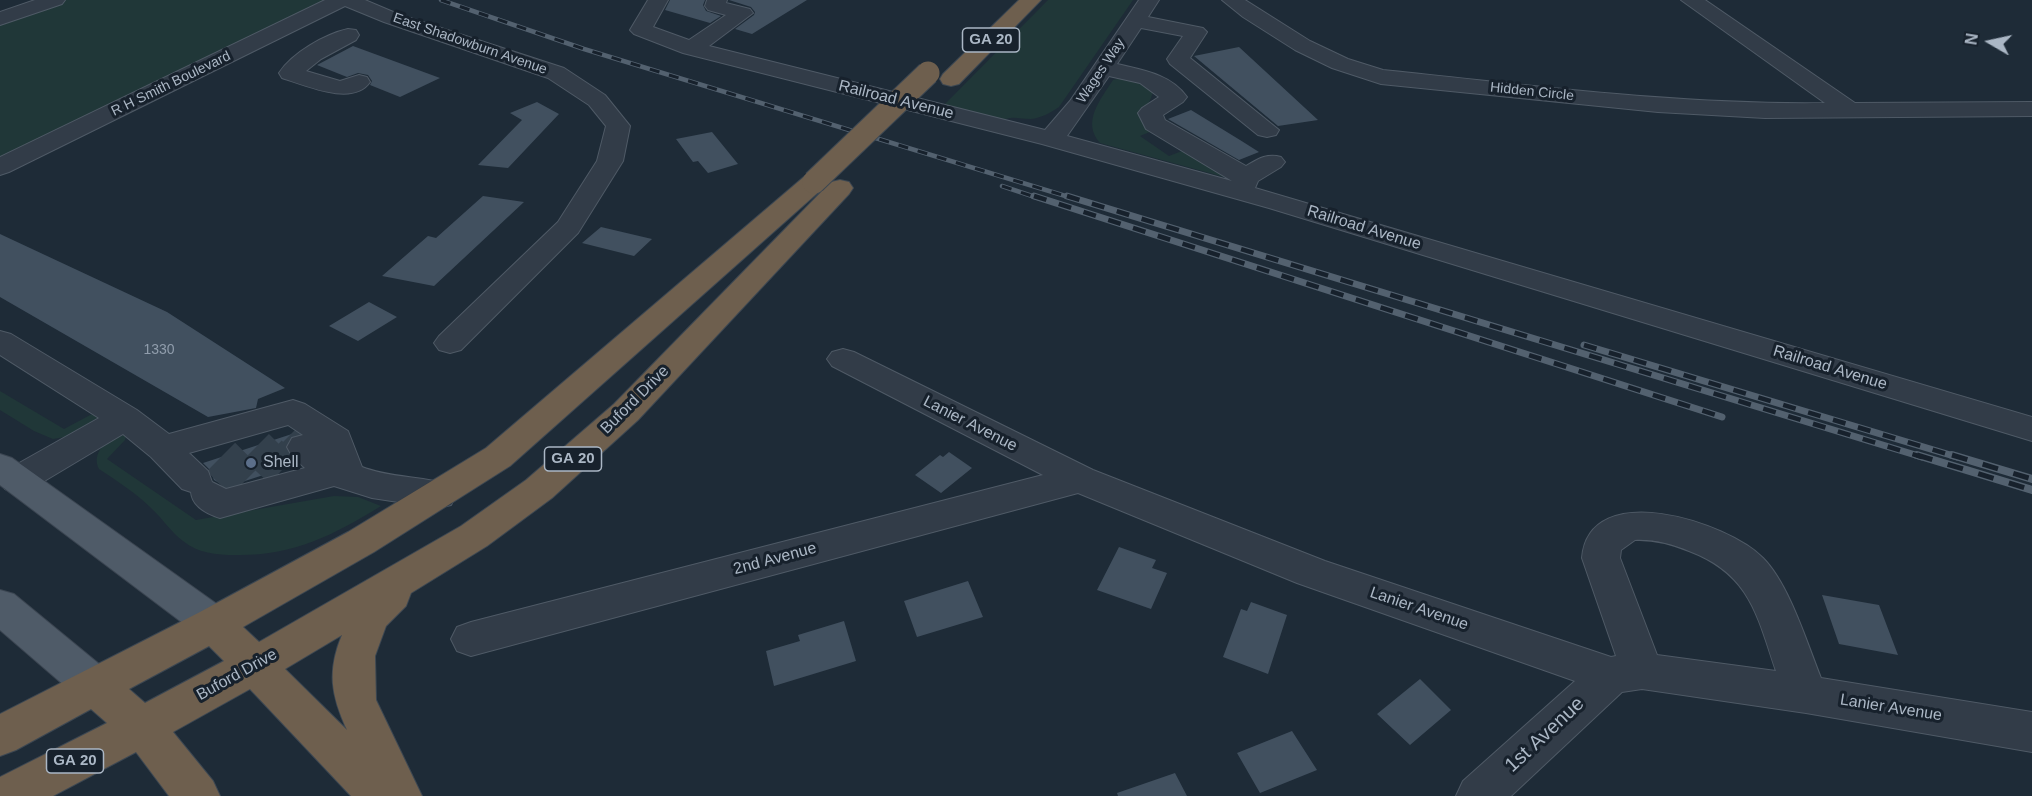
<!DOCTYPE html>
<html>
<head>
<meta charset="utf-8">
<style>
	body { margin:0 }
	#map { position:relative; width:2032px; height:796px; overflow:hidden; background:#1e2b37; font-family:Arial,sans-serif }
	canvas { display:block }
	.north { position:absolute; left:1960px; top:12px; width:60px; height:60px; -webkit-text-stroke:4px #17212c; paint-order:stroke; rotate:279deg; font-size:16px; font-weight:700; line-height:24px; text-align:center; color:#abb7c5 }
	.north::after { content:''; display:block; margin:auto; width:21px; height:27px; background:#abb7c5; clip-path:polygon(50% 0,100% 100%,50% 72%,0 100%) }
</style>
</head>
<body>
<div id="map">
<canvas width="2032" height="796"></canvas>
<div class="north">N</div>
</div>
<script>
const ctx = document.querySelector('canvas').getContext('2d');
ctx.lineJoin = 'round';
function fillPath(path, color) { ctx.fillStyle = color; ctx.fill(path, 'evenodd'); }
function stroke(path, color, width, dash) { ctx.strokeStyle = color; ctx.lineWidth = width; ctx.lineCap = dash ? 'butt' : 'round'; ctx.setLineDash(dash || []); ctx.stroke(path); }
function drawText(font, color, halo, rows, align = 'center') {
  ctx.font = font + ' Arial,sans-serif'; ctx.lineWidth = 6; ctx.setLineDash([]); ctx.textBaseline = 'middle'; ctx.strokeStyle = halo; ctx.fillStyle = color; for (const [text, x, y, turn = 0] of rows) {
    ctx.save(); ctx.translate(x, y); ctx.rotate((+turn || 0) * Math.PI / 180); ctx.textAlign = isNaN(turn) ? turn : align; if (halo) ctx.strokeText(text, 0, 0); ctx.fillText(text, 0, 0); ctx.restore();
  }
}
const green = new Path2D(`
	M54,0H335L0,164V17Z
	M1048,0H1133L1059,107C1050,113 1041,118 1031,119C1021,119 1009,115 1002,121L943,106Z
	M1121,78L1139,82L1153,91C1150,109 1131,118 1152,131L1140,136L1169,156L1182,151L1186,152L1235,180L1100,143C1081,122 1101,99 1113,80Z
	M0,391L64,429L94,413L99,417L65,437L53,439L34,431L0,410Z
	M122,435L126,436L125,440L107,459L196,520L334,496L358,497L381,506C332,536 293,556 235,555C217,555 197,553 183,541C171,532 162,518 151,508C136,493 117,481 99,469C91,454 106,438 122,435Z`);
const building = new Path2D(`
	M670,0H705L703,5L706,11L721,16L710,23L665,10Z
	M729,0H807L752,34L735,29L754,15L755,12L751,7Z
	M353,46L440,78L400,97L370,85L372,81L368,75L358,73L347,77L317,65Z
	M1239,47L1318,120L1278,126L1194,56Z
	M537,102L559,114L508,168L478,165L522,120L510,113Z
	M1191,110L1240,140L1259,152L1239,160L1168,119Z
	M712,132L738,164L708,173L698,161L693,162L676,139Z
	M483,196L524,202L434,286L382,276L428,236L436,238Z
	M601,227L652,239L634,256L582,243Z
	M0,234L167,312L285,388L258,399L256,408L208,417L0,297Z
	M369,302L397,317L358,341L329,326Z
	M295,433L298,434L290,437L285,448L297,464L242,482L226,487L214,480L210,470L203,463Z
	M949,452L972,468L941,493L915,475L940,455L943,457Z
	M1119,547L1156,560L1152,568L1167,573L1151,609L1097,590Z
	M968,581L983,617L917,637L904,601Z
	M1822,595L1879,605L1898,655L1839,644Z
	M1251,602L1287,615L1268,674L1223,657L1241,609L1247,611Z
	M844,621L856,661L774,686L766,651L800,641L798,635Z
	M1420,679L1451,710L1410,745L1377,714Z
	M1292,731L1317,770L1260,793L1237,753Z
	M1175,773L1187,796H1118L1117,793Z`);
const minorTunnelFar1 = new Path2D(`
	M291,434L304,447
	M258,445L270,457`);
const minorTunnel = new Path2D(`
	M268,455L283,469
	M221,457L245,481`);
const minor = new Path2D(`
	M35,0H65L62,4L0,25V12Z
	M325,0H365L398,14L564,68L605,95L630,126L623,161L578,233L461,350L450,353L439,350L434,343L439,336L558,222L597,161L606,126L589,105L548,78L384,22L345,6L9,172L0,175V157Z
	M648,0H668L653,27L689,40L726,15L708,10L705,6L707,0H727L726,3L750,9L753,13L709,46L1045,130L1070,101L1139,0H1159L1148,17L1203,28L1207,32L1190,58L1279,130L1276,135L1267,137L1258,135L1170,64L1167,59L1183,36L1141,28L1117,64C1142,70 1171,74 1187,97L1183,102L1163,115L1165,120L1246,166C1258,159 1267,153 1281,157L1285,162L1281,167L1258,181L1255,188L2032,417V441L1269,208L1042,144L683,53L634,34L630,30ZM1109,76L1140,83L1159,97L1142,108L1138,113L1146,129L1232,181L1067,136Z
	M1222,0H1245L1310,41L1348,59L1383,70C1530,85 1677,105 1825,103L1681,0H1705L1855,103L2032,102V116L1765,118L1658,112L1381,84L1332,68L1295,50L1243,17Z
	M348,29L356,30L359,35L356,40L321,59L306,71L340,81L359,75L367,77L370,82C353,107 305,85 282,78L279,73C292,53 325,34 348,29Z
	M0,331L11,334L137,410L169,434L293,400L305,404L348,431L362,467C390,478 422,476 451,485L456,495L451,505L438,508L372,498L334,486L220,518C207,514 192,506 191,492L182,489L151,457L123,434L31,489L18,493L5,489L0,480L5,471L99,418L0,355ZM288,425L303,435L292,438L287,447L292,456L305,468L226,489L212,482L208,471L189,453Z
	M843,349L854,352L1093,470L1325,561L1611,657L1616,656L1582,558C1589,477 1728,522 1763,558C1789,584 1807,643 1821,678L2032,712V752L1806,713L1642,689L1622,692L1511,796H1456L1463,781L1575,681L1297,583L1078,493L471,656L457,651L451,639L457,627L471,622L1043,475L832,366L827,359L832,352ZM1635,540C1654,539 1672,544 1689,551C1750,574 1757,615 1776,671L1657,655L1620,558L1621,550Z`);
const major = new Path2D(`
	M0,454L12,458L228,612L234,624L228,636L214,641L200,636L0,485Z
	M0,590L14,594L110,673L116,686L110,699L95,704L80,699L0,630Z`);
const highway = new Path2D(`
	M1019,0H1041L959,84L951,86L943,84L940,79L943,74Z
	M814,174L823,176L827,182L823,188L510,466L374,552L243,627L259,642L461,526L526,480L614,404L831,182L840,180L849,182L853,188L849,194L638,420L552,498L487,546L411,593L406,606L386,626L375,656L376,700L422,796H351L250,689L173,732L213,781L220,796H169L136,752L53,796H0V777L107,723L91,709L16,750L0,756V714L200,612L348,532L486,448L805,176ZM342,635C327,671 331,695 347,730L285,669ZM209,646L224,661L145,703L129,689Z`);
const railFar2 = new Path2D(`
	M441,0L584,49L1072,198
	M1002,186L1038,198`);
const railFar1 = new Path2D(`
	M1034,196L1722,417
	M1067,196L1922,457
	M1584,345L1957,457`);
const rail = new Path2D(`
	M1917,455L2032,490
	M1952,455L2032,479`);
const highwayBridge = new Path2D(`
	M814,182L928,73`);
const markers = [
	[251,463,6,"#5c6f8a"]
];
const farStreetnames = [
	["East Shadowburn Avenue",470,44,19],
	["Wages Way",1101,71,-56],
	["R H Smith Boulevard",171,84,-26],
	["Hidden Circle",1532,92,6]
];
const numberNames = [
	["1330",159,350]
];
const shields = [
	[991,40,57],
	[573,459,57],
	[75,761,57]
];
const shieldNames = [
	["GA 20",991,40],
	["GA 20",573,459],
	["GA 20",75,761]
];
const streetNames = [
	["Railroad Avenue",896,100,14],
	["Railroad Avenue",1364,228,17],
	["Railroad Avenue",1830,368,17],
	["Buford Drive",635,400,-45],
	["Lanier Avenue",970,424,27],
	["2nd Avenue",775,559,-15],
	["Lanier Avenue",1419,609,19],
	["Buford Drive",237,675,-29],
	["Lanier Avenue",1891,708,9]
];
const poiNames = [
	["Shell",263,463]
];
const nearStreetnames = [
	["1st Avenue",1545,735,-43]
];
fillPath(green, '#203738');
fillPath(building, '#41505f');
stroke(minorTunnelFar1, '#33404c', 31, [31, 15]);
stroke(minorTunnel, '#33404c', 40, [40, 20]);
stroke(minor, '#4f5a66', 2);
stroke(major, '#3b4551', 2);
stroke(highway, '#3c4752', 2);
fillPath(minor, '#323c48');
fillPath(major, '#4f5b68');
fillPath(highway, '#6e5f4e');
stroke(railFar2, '#53616f', 4.5);
stroke(railFar1, '#53616f', 7);
stroke(rail, '#53616f', 8);
stroke(railFar2, '#17212c', 3, [10]);
stroke(railFar1, '#17212c', 4.5, [13]);
stroke(rail, '#17212c', 5, [16]);
stroke(highwayBridge, '#3c4752', 25, []);
stroke(highwayBridge, '#6e5f4e', 23);
for (const [x, y, r, color] of markers) { const dot = new Path2D(); dot.arc(x, y, r, 0, 2 * Math.PI); ctx.fillStyle = color; ctx.fill(dot); stroke(dot, '#17212c', 2); }
drawText('14px', '#abb7c5', '#17212c', farStreetnames);
drawText('14px', '#909dac', null, numberNames);
for (const [x, y, w] of shields) { const box = new Path2D(); box.roundRect(x - w / 2, y - 12, w, 24, 4.5); ctx.fillStyle = '#17212c'; ctx.fill(box); stroke(box, '#abb7c5', 1.5); }
drawText('bold 15px', '#abb7c5', null, shieldNames);
drawText('16px', '#abb7c5', '#17212c', streetNames);
drawText('16px', '#abb7c5', '#17212c', poiNames, 'left');
drawText('20px', '#abb7c5', '#17212c', nearStreetnames);
</script>
</body>
</html>
